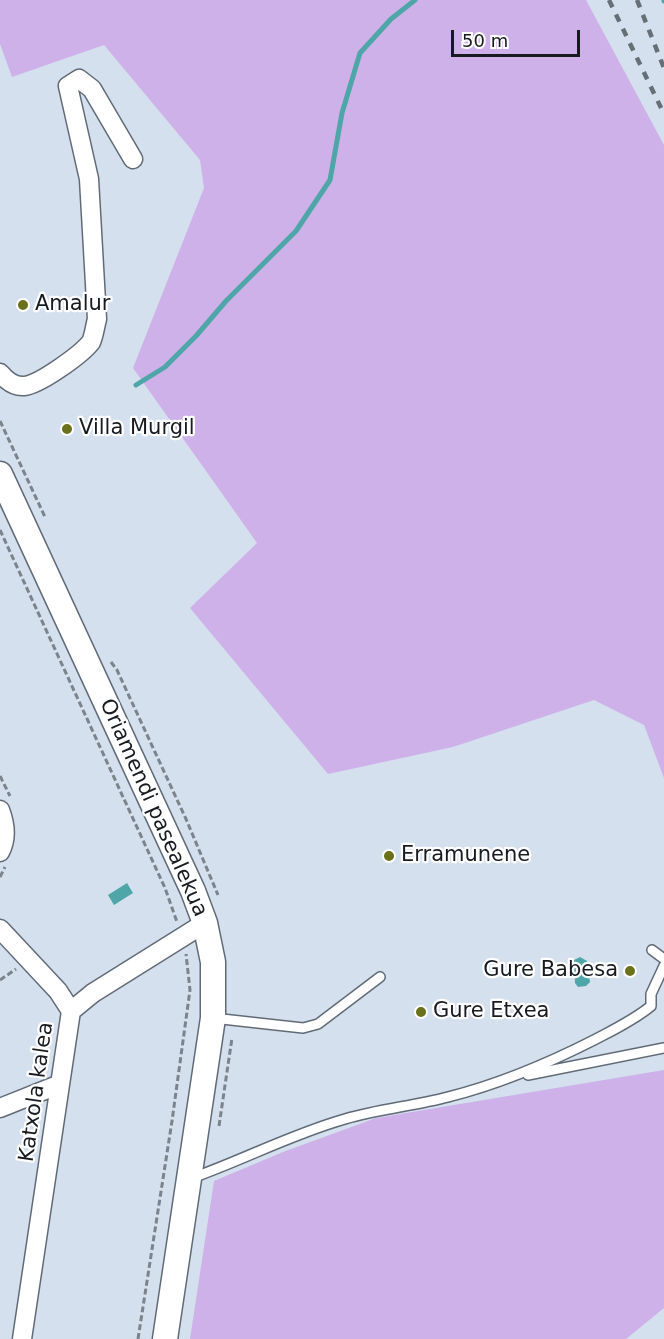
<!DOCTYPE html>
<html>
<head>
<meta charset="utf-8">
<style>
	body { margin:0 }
	#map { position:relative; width:664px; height:1339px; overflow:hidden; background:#d4e0ed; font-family:"DejaVu Sans",sans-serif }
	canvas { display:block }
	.scale { position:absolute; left:451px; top:30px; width:129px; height:27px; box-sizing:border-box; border:3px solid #171b20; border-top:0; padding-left:8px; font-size:18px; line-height:21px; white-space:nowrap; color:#171b20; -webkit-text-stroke:4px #fff; paint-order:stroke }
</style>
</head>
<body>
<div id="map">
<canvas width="664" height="1339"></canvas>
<div class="scale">50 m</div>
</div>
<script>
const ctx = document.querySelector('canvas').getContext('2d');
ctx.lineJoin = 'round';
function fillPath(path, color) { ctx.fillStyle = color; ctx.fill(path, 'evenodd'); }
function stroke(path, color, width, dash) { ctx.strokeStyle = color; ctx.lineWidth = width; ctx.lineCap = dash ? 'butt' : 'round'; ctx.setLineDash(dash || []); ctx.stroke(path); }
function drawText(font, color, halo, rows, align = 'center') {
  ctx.font = font + ' "DejaVu Sans",sans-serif'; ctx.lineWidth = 4.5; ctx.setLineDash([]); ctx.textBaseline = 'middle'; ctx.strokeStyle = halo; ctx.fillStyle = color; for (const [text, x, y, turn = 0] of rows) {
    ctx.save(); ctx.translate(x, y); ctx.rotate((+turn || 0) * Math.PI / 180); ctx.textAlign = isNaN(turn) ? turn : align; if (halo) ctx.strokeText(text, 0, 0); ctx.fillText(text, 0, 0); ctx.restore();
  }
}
const green = new Path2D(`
	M0,0H586L664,145V778L644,725L594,700L453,747L328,774L190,608L257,543L133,368L204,188L200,160L104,45L12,77L0,44Z
	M664,1070V1308L626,1339H190L214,1181L283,1152L376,1118Z`);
const water = new Path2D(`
	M127,883L133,893L114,905L108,895Z
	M580,957L587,961L590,982L586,986L578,987L575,983L574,962V960Z`);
const stream = new Path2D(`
	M664,0V1
	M136,385L165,367L196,336L226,301L296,231L330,180L342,113L360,53L391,19L415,0`);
const path = new Path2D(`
	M0,421L45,517
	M0,530L165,888L177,922
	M111,662L117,670L186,819L218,895
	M0,776L10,796
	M0,877L5,867
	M0,980L16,969
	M219,1126L232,1038
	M138,1339L172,1121L190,990L186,954`);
const service = new Path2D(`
	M652,950L664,959
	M213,1018L303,1028L318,1024L380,977
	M528,1075L664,1048
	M192,1178C243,1160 292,1134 345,1119C379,1109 414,1106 448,1097C500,1084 549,1063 596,1039C615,1029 634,1020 651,1006V994L664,966`);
const minor = new Path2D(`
	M0,373C6,380 14,387 24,386C39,385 82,354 91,342C94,336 95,326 97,319L89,179L68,86L79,79L92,89L133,159
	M0,810C5,823 7,839 0,852
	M0,929L58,991L71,1011
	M0,1108L60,1084
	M22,1339L71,1011L93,993L205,923`);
const tertiary = new Path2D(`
	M0,474L193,891L205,923L213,962V1018L165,1339`);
const rail = new Path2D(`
	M609,0L664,114
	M637,0L664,68`);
const markers = [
	[23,305,6,"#69711a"],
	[67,429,6,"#69711a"],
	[389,856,6,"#69711a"],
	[630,971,6,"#69711a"],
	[421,1012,6,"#69711a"]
];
const poiNames = [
	["Amalur",35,305],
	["Villa Murgil",79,429],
	["Erramunene",401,856],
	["Gure Babesa",618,971,"right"],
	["Gure Etxea",433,1012]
];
const streetNames = [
	["Oriamendi pasealekua",153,808,66],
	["Katxola kalea",37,1092,-82]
];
fillPath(green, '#cfb1ea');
fillPath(water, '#4ea6a8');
stroke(stream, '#4ea6a8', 5);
stroke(service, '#616b77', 12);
stroke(minor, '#616b77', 21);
stroke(tertiary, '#616b77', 27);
stroke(path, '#7b838c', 3, [6, 3]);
stroke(service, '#fff', 9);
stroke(minor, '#fff', 18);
stroke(tertiary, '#fff', 24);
stroke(rail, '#666e76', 4.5, [8, 8]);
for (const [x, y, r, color] of markers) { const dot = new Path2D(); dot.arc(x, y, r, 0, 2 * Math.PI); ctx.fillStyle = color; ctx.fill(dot); stroke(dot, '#fff', 2); }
drawText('21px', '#171b20', '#fff', poiNames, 'left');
drawText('21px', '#171b20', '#fff', streetNames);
</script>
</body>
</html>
